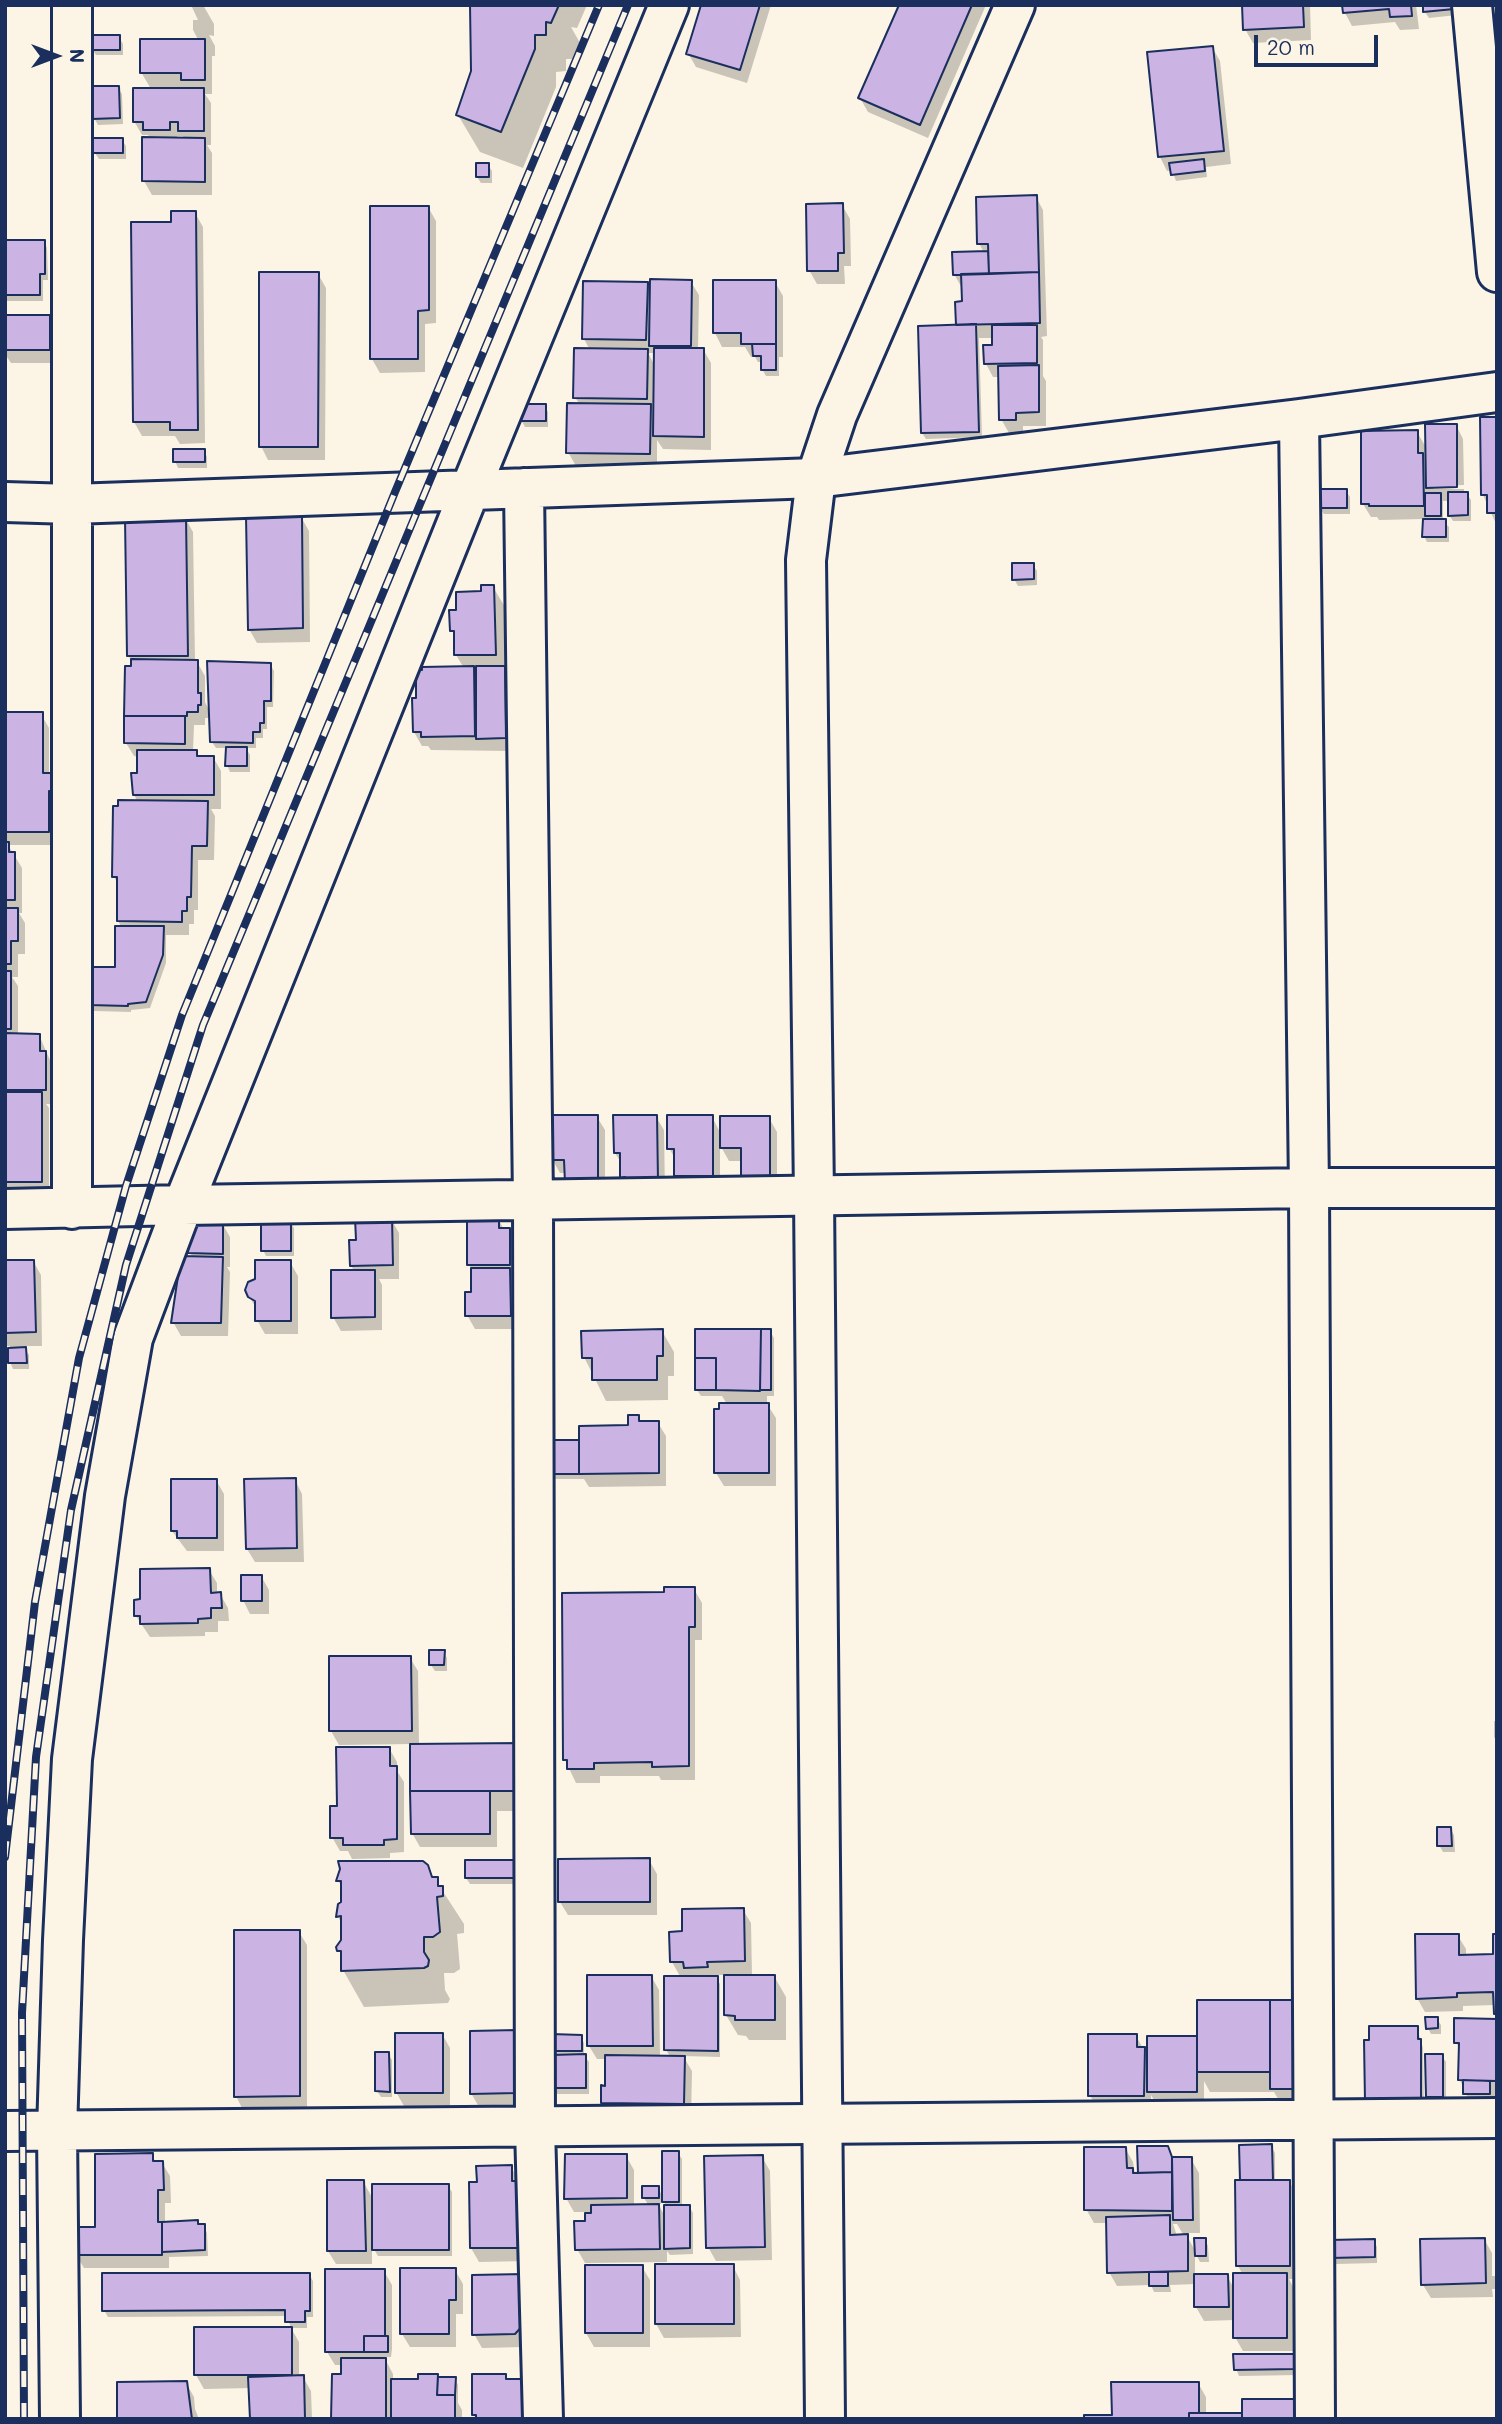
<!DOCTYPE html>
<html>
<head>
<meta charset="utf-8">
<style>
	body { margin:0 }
	#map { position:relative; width:1502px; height:2424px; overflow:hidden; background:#fcf5e5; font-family:Mali,sans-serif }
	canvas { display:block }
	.frame { position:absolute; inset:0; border:7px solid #1b2f5e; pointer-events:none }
	.north { position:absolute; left:21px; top:21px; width:70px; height:70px; -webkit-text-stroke:5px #fcf5e5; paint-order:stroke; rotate:90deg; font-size:19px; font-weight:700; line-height:28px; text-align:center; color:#1b2f5e }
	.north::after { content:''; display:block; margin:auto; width:24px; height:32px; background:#1b2f5e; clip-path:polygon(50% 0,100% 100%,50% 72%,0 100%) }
	.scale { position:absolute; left:1254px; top:35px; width:124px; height:32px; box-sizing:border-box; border:4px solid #1b2f5e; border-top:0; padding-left:9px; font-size:21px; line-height:24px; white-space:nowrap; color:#1b2f5e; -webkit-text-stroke:5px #fcf5e5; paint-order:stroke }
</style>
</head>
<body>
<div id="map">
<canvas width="1502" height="2424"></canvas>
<div class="frame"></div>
<div class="north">N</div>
<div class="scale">20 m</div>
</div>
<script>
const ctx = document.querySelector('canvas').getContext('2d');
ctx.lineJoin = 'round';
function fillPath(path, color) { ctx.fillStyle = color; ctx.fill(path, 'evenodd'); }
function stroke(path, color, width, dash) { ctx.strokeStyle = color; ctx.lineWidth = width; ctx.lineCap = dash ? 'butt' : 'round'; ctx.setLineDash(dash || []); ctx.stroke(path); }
const shadow = new Path2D(`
	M191,5H203L214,24V36L209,35L215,46V56H212V94H205L211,103V145H207L212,153V195H152L144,181L150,139L148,135H142L134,121L151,89L141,72L199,41L193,30V20H198ZM177,136H183L185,139H177Z
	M472,5H587L577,28L571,27L580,43L572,59H566V71L556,72V87L523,168L480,152L458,115L473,71Z
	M702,5H771L747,83L696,67L688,53Z
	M901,5H986L928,138L868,112L860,98Z
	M1244,5H1310L1311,40L1253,43L1245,29Z
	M1344,5H1416L1419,29L1400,30L1395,22L1352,26L1345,13Z
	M1456,5L1457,15L1429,18L1425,12Z
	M119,37L123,44V55H96L92,49Z
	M1212,47L1220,61L1231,164L1206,167L1207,177L1176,181L1172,170L1167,171L1160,157L1149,54Z
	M118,88L122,94L123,124L98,125L94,118Z
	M122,140L126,146V159H99L95,153Z
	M488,165L492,171V183H481L477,177Z
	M1036,197L1043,210L1047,336L1041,337L1043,340V376L1046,381V426H1023V433H1009L1001,419L1000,377H993L986,364L994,347V338H979L982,437L926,439L922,433L960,326L963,303L962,288L954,274L984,253L979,243Z
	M842,205L850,219L851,266H844L845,284H817L809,270Z
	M371,207H428L436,221V323L425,324V372L380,373L372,359Z
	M195,213L203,227L205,443L180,444L175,436H142L134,422L172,224Z
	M44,241L47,248L48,280H43V301H5V242Z
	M318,274L326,288L325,460H268L261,446Z
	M691,282L699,295L698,349H703L711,363V450L663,449L657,440V467L576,466L568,452L580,405L575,397L590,350L584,339L647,283L652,293ZM648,353H656L655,366Z
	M775,282L783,296V357H779V376H766L762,369V362H758L755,357H751L745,347H722L715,333Z
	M5,316H49L57,330V363H11L5,354Z
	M545,406L548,412V427H525L521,420Z
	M1497,419V526L1483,495Z
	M1456,425L1463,439L1464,485L1433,486V489H1464V494H1467L1471,500V521H1453L1449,515V501H1443V521L1449,527V542H1427L1424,536V519L1379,520L1377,517H1371L1363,504L1417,432L1427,449Z
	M204,450L207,457V468H178L175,461Z
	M1346,491L1350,497V514H1324L1320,508Z
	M301,517L309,531L310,642L257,643L249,629Z
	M185,518L193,532L195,662H197L205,676V702L208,708V718H205V725H194L193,752H196L199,757H213L221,771V809H211L215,816L214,860H198V910H194V924H189V935H166V963L150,1008L131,1010V1012L94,1011L91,1005L116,969L122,928L118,921L119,886L114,877L138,802L134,795L139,775V757L134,756L126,743L133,668L129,656Z
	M1033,565L1037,571V585L1018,586L1014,579Z
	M493,587L505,607L507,673L512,681V751L431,750L428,746H422L414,732L464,668L456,655V637L452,630L483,593Z
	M270,664L274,671L273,707H267V729H263V738H256V748H246L250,755V772H230L227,765V748H216L212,742Z
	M5,714H41L49,728V774H55L56,845H8L22,868V913H19L25,923V954H18V977H12L18,986V1035H39L53,1067V1104H46L49,1108V1195H5Z
	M597,1117L605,1130V1196L567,1173H560L552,1159Z
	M656,1117L664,1130L665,1194L630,1191L622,1177V1164L615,1153Z
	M712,1117L721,1134L769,1118L777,1132V1193L743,1161H729L720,1145V1189H684L676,1176V1160L669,1148Z
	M498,1218L504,1230H509L517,1243L518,1329H475L467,1315L473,1294V1271L469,1265Z
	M391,1219L399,1233V1279H379L382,1285V1330L341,1331L333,1317L355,1272L351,1266L358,1242Z
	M290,1222L294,1228V1256H266L263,1250Z
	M222,1223L230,1237V1267H227L230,1272L228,1336H181L173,1322L193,1258L190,1253Z
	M33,1261L41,1275L42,1346H23L29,1355V1369H13L10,1362V1346H5V1262Z
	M290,1262L298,1276V1334H265L257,1320V1310L249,1296Z
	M662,1331L674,1352V1376H668V1400L606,1401L584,1357Z
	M770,1331L774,1338V1396H767V1404L776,1418V1486H724L716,1473L721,1411L727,1404L722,1396H701L697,1390Z
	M638,1417L641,1423H658L666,1436V1486L589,1487L584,1479H553L549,1473L581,1441L630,1427Z
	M216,1480L224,1494V1551H187L172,1531Z
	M295,1480L302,1494L304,1562H255L247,1549Z
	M5,1504L6,1505V1561H5Z
	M209,1570L217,1583V1594H220L228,1608L229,1621H218V1632H205V1636L150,1637L136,1616Z
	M261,1576L269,1590V1614H250L243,1600Z
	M694,1589L702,1603V1640H695V1780H661L659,1776H600V1783H576L565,1760L666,1594Z
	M444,1652L447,1658V1671H435L431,1665Z
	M410,1658L418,1671L419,1745H520L532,1811H497V1847H420L412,1833V1744L339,1745L331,1731Z
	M1494,1721H1497V1742L1494,1737Z
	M389,1748L397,1762V1771L404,1782V1852L390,1853V1858L352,1859L348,1851H340L332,1837L339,1808Z
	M1450,1828L1454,1835L1455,1852H1443L1439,1845Z
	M649,1860L657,1874V1915H568L560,1902Z
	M516,1862L521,1884H470L466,1878Z
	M429,1870L464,1924V1933L457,1934L460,1969L454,1973H444L445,1990L450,1999L448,2003L364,2007L343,1970V1957L339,1951L342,1940V1924L338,1917L343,1902V1888L338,1881Z
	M743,1910L751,1923L752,1976H774L786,1997V2040H749L746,2036L738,2035L726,2015V1975H715L720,1984V2057L683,2056L692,2071L691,2117L610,2116L602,2103L606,2088L607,2059H597L589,2046L651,1976L659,1990L660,2057L671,2058L666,2050L681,1978L672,1962L684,1933Z
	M299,1932L307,1945V2109L243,2110L236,2096Z
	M1458,1936L1466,1949V1956H1494L1497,1936V2016L1495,2005L1463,2006V2011L1425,2012L1417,1998Z
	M1300,2001L1308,2102H1280L1274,2092H1210L1204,2081V2105H1157L1151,2095V2109H1097L1090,2095L1136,2036L1149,2059Z
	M1437,2019L1441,2025V2034H1431L1428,2028Z
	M1497,2021V2107L1472,2108L1460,2080V2050L1456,2042Z
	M1417,2028L1423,2048L1424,2108L1371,2042Z
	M516,2032L524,2107H479L471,2093Z
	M442,2034L450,2048V2107L404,2106L396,2092Z
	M581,2037L584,2043V2055L589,2062V2094H557L554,2088L557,2056L553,2050Z
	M388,2054L392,2060V2097H381L377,2091Z
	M1442,2056L1446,2062V2103H1431L1428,2096Z
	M1271,2146L1275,2153V2181H1289L1297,2195V2279H1289L1294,2289V2351H1243L1235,2337V2320L1204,2321L1196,2307V2284L1170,2285L1171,2292H1154L1151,2285L1117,2286L1109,2272L1108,2223H1094L1086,2209L1125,2148L1133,2162L1135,2175H1140L1167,2147L1173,2159H1191L1199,2173L1200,2233H1185L1196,2252L1205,2239L1208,2246L1209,2262H1200L1195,2252V2276H1227L1235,2290L1243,2275L1238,2266L1241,2181ZM1173,2224H1177L1184,2236H1177Z
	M678,2153L682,2159V2206H689L693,2213V2254L670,2255L667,2251V2262L585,2263L577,2249L587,2223V2212H574L566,2198L626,2156L634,2170V2206H649L644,2198L658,2188L664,2199ZM661,2197L665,2204L666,2218L658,2204H661Z
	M152,2155L156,2163H162L170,2176L171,2203H165V2223L204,2226L207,2233L208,2256L169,2257V2268H84L76,2255Z
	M762,2157L770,2171L772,2260L716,2261L708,2247Z
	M511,2167L519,2181L527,2261L479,2262L471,2248L479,2184Z
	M363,2181L374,2201L448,2186L452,2192V2256H378L372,2246V2264H336L328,2251Z
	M1484,2239L1492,2253V2276H1497V2289H1492L1493,2297L1431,2298L1423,2285Z
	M1374,2241L1377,2247V2263L1335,2264L1331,2257Z
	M733,2266L740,2280L741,2337L664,2338L656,2324Z
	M642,2267L650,2280V2347H594L586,2333Z
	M455,2270L463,2284V2314H456V2347H410L402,2334Z
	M384,2271L392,2285V2349L391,2357H384L393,2374V2381H420L437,2376L438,2378L455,2379L458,2385V2403L462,2410V2419H333L343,2375V2365H335L327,2352Z
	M309,2274L313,2281V2317H307V2328H291L299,2342V2377H303L311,2391L312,2419H251L250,2388L204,2389L196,2375L291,2328L287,2316L108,2317L104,2310Z
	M473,2277L532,2338L523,2347L482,2348L474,2334Z
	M1293,2356L1297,2362V2375L1239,2376L1236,2369Z
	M505,2376L508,2381H521L529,2395V2419H476L473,2414Z
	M186,2383L194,2397L195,2409L199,2419H119Z
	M1198,2383L1206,2397V2415L1114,2417Z`);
const building = new Path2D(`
	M470,5H559L551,23L546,22V35H535V49L501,132L456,115L471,71Z
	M701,5H760L740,70L686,54Z
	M899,5H972L920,125L858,98Z
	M1242,5H1303L1304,27L1243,30Z
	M1342,5H1411L1412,16L1390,17L1389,9L1343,13Z
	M1423,5H1454V9L1423,12Z
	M90,35H120V50H90Z
	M140,39H205V80H181V73H140Z
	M1213,46L1224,151L1158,157L1147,52Z
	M92,86H119L120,118L92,119Z
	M133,88H204V131H178V122H170V130H143V122H133Z
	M142,137L205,138V182L142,181Z
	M93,138H123V153H93Z
	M1204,159L1205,171L1171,175L1169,163Z
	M476,163H489V177H476Z
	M1037,195L1039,272L989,274L988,244H977L976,197Z
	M843,203L844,253H838V271H807L806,204Z
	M370,206H429V310L418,311V359H370Z
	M171,211H196L198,430H170V422H133L131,222H171Z
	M5,240H45V274H40V295H5Z
	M988,251L989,274L953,275L952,252Z
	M259,272H319L318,447H259Z
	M1039,272L1040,323L956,325L955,302L962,301L961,274Z
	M650,279L692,280L691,346H649Z
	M713,280H776V344H741V333H713Z
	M583,281L648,282L646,340L582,339Z
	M5,315H50V350H5Z
	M976,324L979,432L921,433L918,326Z
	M992,325H1037V363L984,364L983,345H992Z
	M752,344H776V370H761V356H753Z
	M574,348L648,349L647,399L573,398Z
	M654,348H704V437L653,436Z
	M1039,365V412L1016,413V420H999L998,366Z
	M567,403L651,404L650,454L566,453Z
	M519,404H546V421H519Z
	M1480,417H1497V513H1487V495H1481Z
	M1425,424H1457V487L1426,488Z
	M1418,430V453H1423L1424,506H1369V504H1361V431Z
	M173,449H205V462H173Z
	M1319,489H1347V508H1319Z
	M1448,492H1468V515L1448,516Z
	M1425,493H1441V516H1425Z
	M246,516H302L303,628L248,630Z
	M186,517L188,656H127L125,518Z
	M1423,519H1446V537H1422Z
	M1012,563H1034V579L1012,580Z
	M481,585H494L496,655H454V631H450L449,610H456V592L481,591Z
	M131,659L198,660V693H201V705H198V712H187V716H124L125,666H131Z
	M207,661L271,663V701H264V723H260V732H253V743L210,742Z
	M474,666L475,736L421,737V732H413L412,698H416V670H422V667Z
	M476,666H505L506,738L476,739Z
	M5,712H43V773H56V791H49V832H5Z
	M124,716H185V744L124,743Z
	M226,747H247V766H225Z
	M137,750H197V756H214V795H133L131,773H137Z
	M118,800L208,801L207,846H192L191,897H187V911H182V922L117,921V877H112L113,806H118Z
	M5,842H9V852H15V900H5Z
	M5,908H18V941H11V964H5Z
	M115,926H164L163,955L146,1002L128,1004V1006L89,1005V967H115Z
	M5,971H11V1029H5Z
	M5,1033L40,1034V1051H46V1090H5Z
	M5,1092H42V1182H5Z
	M545,1115H598V1182L565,1183L564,1160H551Z
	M613,1115H657L658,1181H625V1177L620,1178V1153H614Z
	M667,1115H713V1176H674V1149H667Z
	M720,1116H770V1180H741V1148H720Z
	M467,1216H499V1228H510V1265H467Z
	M392,1217L393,1265L350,1266L349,1240H356L355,1218Z
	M261,1220H291V1251H261Z
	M201,1221L223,1222V1254L188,1253V1229Z
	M181,1256L223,1257L221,1323H171Z
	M5,1260H34L36,1332L5,1333Z
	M255,1260H291V1321H255V1301L248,1297L245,1290L248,1282L255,1279Z
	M471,1268H510L511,1316H465V1292H471Z
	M331,1270H375V1317L331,1318Z
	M663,1329V1356H657V1380H592V1358H582L581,1331Z
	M695,1329H761L760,1391L716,1390V1358H695Z
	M761,1329H771V1390H760Z
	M26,1347L27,1363H8V1348Z
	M695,1358H716V1390H695Z
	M719,1403H769V1473H714V1409H719Z
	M628,1415H639V1421H659V1473L579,1474V1426L628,1425Z
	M547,1440H579V1474H547Z
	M296,1478L297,1548L246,1549L244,1479Z
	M171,1479H217V1538H177V1531H171Z
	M210,1568L211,1593L221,1592L222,1608H211V1618L198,1619V1623L140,1624V1616H134V1600L140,1599V1569Z
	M241,1575H262V1601H241Z
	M664,1587H695V1627H689V1766L652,1767V1762L594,1763V1769H567V1760H563L562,1593L664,1592Z
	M429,1650H445L444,1665H429Z
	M329,1656H411L412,1731H329Z
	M521,1743V1791H410V1744Z
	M336,1747H390V1766H397V1839L384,1840V1845H343V1838H330V1806H337Z
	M410,1791H490V1834H411Z
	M1437,1827H1451L1452,1846H1437Z
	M650,1858V1902H558V1859Z
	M465,1860H517L518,1878H465Z
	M338,1861H423L428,1865L432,1877H438V1886H443V1896L437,1897L440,1932L433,1937H424V1952L429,1960L428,1966L424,1968L341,1971V1951H337L336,1947L341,1940V1916L336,1917L338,1904L341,1902V1881H336L340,1869Z
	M744,1908L745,1961L707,1962L708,1967L684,1968L683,1962H670L669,1932L682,1931V1909Z
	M234,1930H300V2096L234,2097Z
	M1415,1934H1459V1955L1493,1954V1934H1497V2014H1494L1493,1992L1457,1993V1997L1416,1999Z
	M587,1975H652L653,2046H587Z
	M724,1975H775V2020H735V2016L724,2015Z
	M664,1976H718V2051L664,2050Z
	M1197,2000H1270V2072H1197Z
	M1270,2000H1301V2089H1270Z
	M1425,2017H1438V2028L1426,2029Z
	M1454,2018L1497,2019V2081L1458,2080L1459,2043H1454Z
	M1369,2026H1418V2039H1421V2102H1365L1364,2040H1369Z
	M517,2030V2093L470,2094V2031Z
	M395,2033H443V2093H395Z
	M551,2034L582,2035V2051H551Z
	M1088,2034H1137V2047H1145L1144,2096H1088Z
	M1147,2036H1197V2092H1147Z
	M375,2052H389L390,2092L375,2091Z
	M586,2054V2088H552L551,2055Z
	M1425,2054H1443V2097H1426Z
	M605,2055L685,2056L684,2104L601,2103V2085L605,2086Z
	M1463,2080L1490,2081V2094H1463Z
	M1272,2144L1273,2180H1240L1239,2145Z
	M1137,2146H1168L1172,2157V2172L1138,2173Z
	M1084,2147H1126L1127,2168H1133V2173L1172,2172V2211L1084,2210Z
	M662,2151H679V2202H662Z
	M153,2153V2161H163L164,2190H158V2222H162V2255H74V2227H95V2154Z
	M565,2154H627V2198L564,2199Z
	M763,2155L765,2247L706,2248L704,2156Z
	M1172,2157H1192L1193,2220H1173Z
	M512,2165V2181H519L520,2248H470L469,2182H477L476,2166Z
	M327,2180H364L366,2251H327Z
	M1235,2180H1290V2266H1236Z
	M372,2184H449V2250H372Z
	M642,2186H659V2198H642Z
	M659,2204L660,2249L575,2250L574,2221H585V2213H591V2205Z
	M664,2205H690V2248L664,2249Z
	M1170,2215V2235L1188,2234V2271L1107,2273L1106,2217Z
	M198,2220V2224H205V2250L162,2252V2222Z
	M1194,2238H1206V2256H1195Z
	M1485,2238L1486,2283L1421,2285L1420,2239Z
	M1375,2239V2257L1330,2258L1329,2240Z
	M655,2264H734V2324H655Z
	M585,2265H643V2333H585Z
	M400,2268H456V2300H449V2334H400Z
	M325,2269H385V2336H364V2352H325Z
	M1149,2272H1168V2286H1149Z
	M102,2273H310V2311H305V2322H285V2310L102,2311Z
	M1233,2273H1287V2338H1233Z
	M524,2274L525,2323L515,2334L472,2335V2275Z
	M1194,2274H1228L1229,2307H1194Z
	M194,2327H292V2375H194Z
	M364,2336H388V2352H364Z
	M1233,2354H1294V2369L1234,2370Z
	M341,2358H386V2419H331L332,2374H341Z
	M418,2374H438L437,2395H455V2419H391V2379H418Z
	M472,2374H506V2379H522L523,2419H476V2415H472Z
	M304,2375L305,2419H250L248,2377Z
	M438,2377H456L455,2395H437Z
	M187,2381L192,2419H117V2382Z
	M1111,2382H1199V2413H1189V2419H1084V2415H1112Z
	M1242,2399H1302V2419H1242Z
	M1189,2413H1242V2419H1189Z`);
const street = new Path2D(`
	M72,5V1209
	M1472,5L1497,272
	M1299,419L1309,1188L1315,2419
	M524,488L533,1200L535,2128L543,2419
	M5,502L72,504L816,478L1299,419L1497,392
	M5,1209L183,1205L1309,1188H1497
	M5,2131L1497,2118
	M60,2419L57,2131L63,1940L72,1759L105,1496L133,1338L183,1205L470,490L669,5`);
const secondary = new Path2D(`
	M825,2419L814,1196L806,560L816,478L837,415L1015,5`);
const rail = new Path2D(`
	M5,1857L35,1602L79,1358L126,1186L182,1015L395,492L599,5
	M24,2419L22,2013L36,1757L71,1510L126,1265L203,1025L628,5`);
fillPath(shadow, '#0003');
fillPath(building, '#cbb4e4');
stroke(building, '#1b2f5e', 2);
stroke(street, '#1b2f5e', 44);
stroke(secondary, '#1b2f5e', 44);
stroke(street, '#fcf5e5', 38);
stroke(secondary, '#fcf5e5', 38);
stroke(rail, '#1b2f5e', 8);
stroke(rail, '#fcf5e5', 5, [16]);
</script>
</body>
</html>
